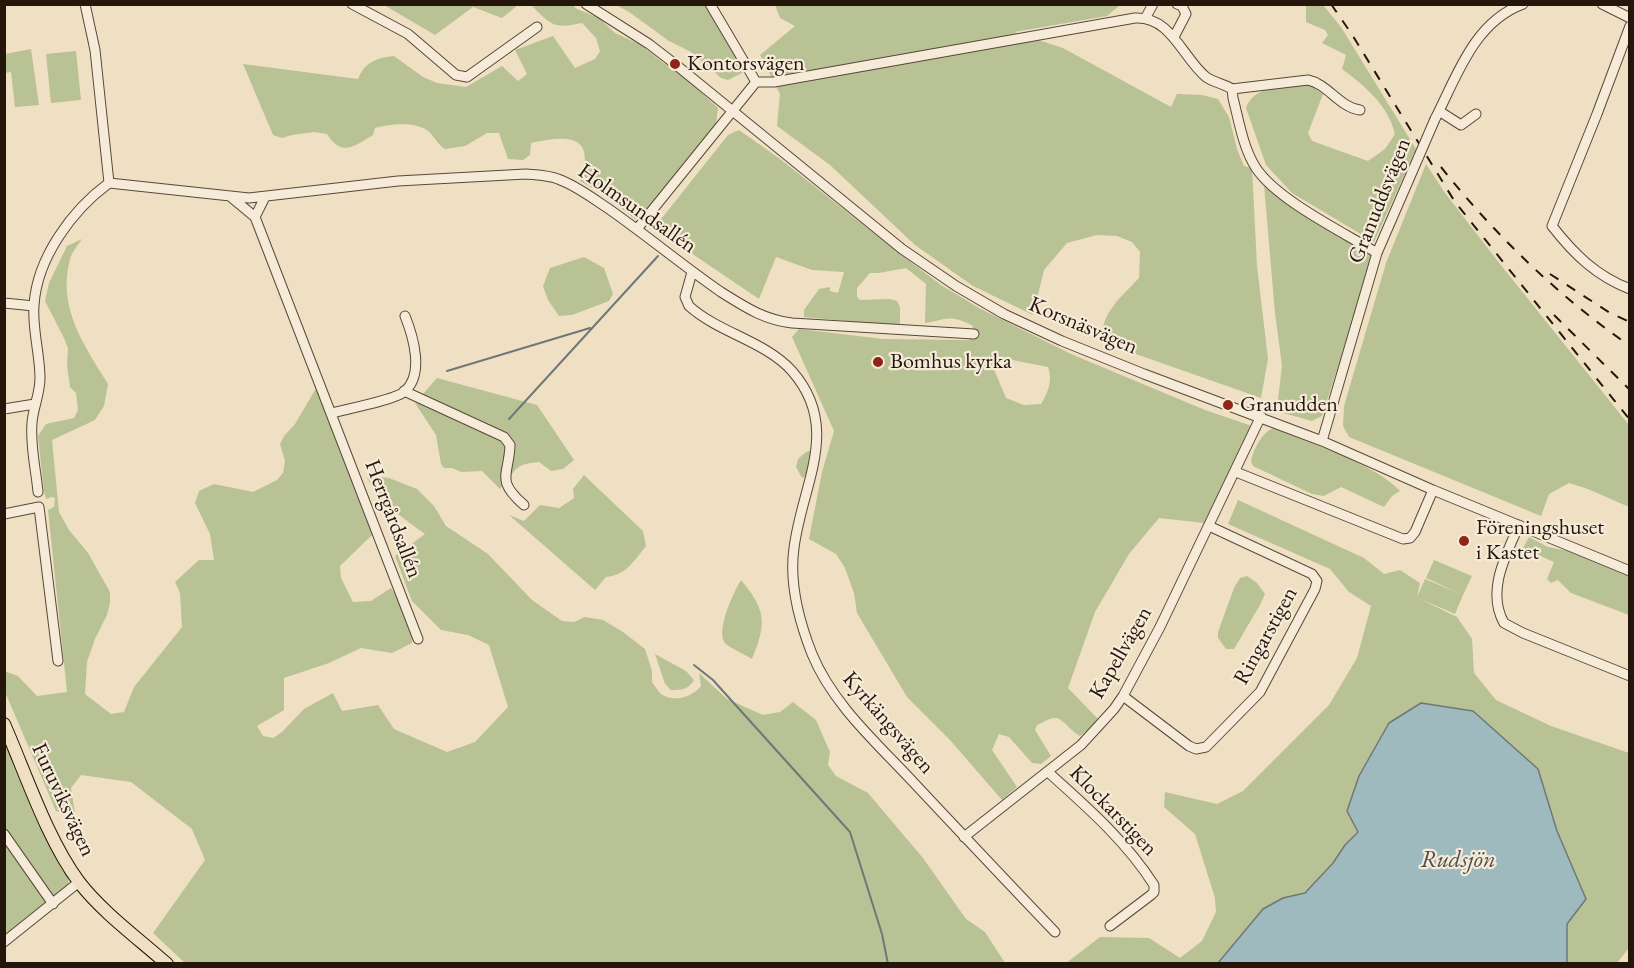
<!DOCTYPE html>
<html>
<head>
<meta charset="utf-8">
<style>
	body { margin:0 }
	#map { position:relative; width:1634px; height:968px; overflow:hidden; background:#efe0c3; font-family:"EB Garamond",serif }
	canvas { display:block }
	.frame { position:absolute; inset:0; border:6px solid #25160c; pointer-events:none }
</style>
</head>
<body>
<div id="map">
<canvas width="1634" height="968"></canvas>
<div class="frame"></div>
</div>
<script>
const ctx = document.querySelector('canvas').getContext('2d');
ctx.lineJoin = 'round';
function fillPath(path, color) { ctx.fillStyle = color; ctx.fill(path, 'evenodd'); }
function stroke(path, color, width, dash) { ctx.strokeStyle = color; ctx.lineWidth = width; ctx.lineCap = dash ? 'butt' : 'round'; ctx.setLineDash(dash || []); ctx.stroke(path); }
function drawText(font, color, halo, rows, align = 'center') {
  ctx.font = font + ' "EB Garamond",serif'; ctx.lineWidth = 4.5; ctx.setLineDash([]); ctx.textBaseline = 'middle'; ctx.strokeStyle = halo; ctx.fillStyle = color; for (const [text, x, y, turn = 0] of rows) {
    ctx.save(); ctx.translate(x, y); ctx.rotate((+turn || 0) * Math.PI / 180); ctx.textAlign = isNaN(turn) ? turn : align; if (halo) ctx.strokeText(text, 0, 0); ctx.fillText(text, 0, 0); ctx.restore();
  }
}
const green = new Path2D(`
	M384,5H518L502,18L473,7L435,35Z
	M531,5H572L577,9L599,18L615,33L641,45L662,62L680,73L718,108L716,124L642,219H635L602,193L580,181C597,134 567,135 531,143L530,155L523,160L508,159L499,133H487L465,146L445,149C437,144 434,136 428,131C415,121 389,124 375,128L373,135C353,147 342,157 327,134L314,132L292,135L282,138L273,135L243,64L358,79C365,62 376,58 394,56L423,77L437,83L466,87L502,66L518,81L527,74L515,50L553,36L575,68L595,59L600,51L596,38L582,23C553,29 551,25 531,5Z
	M616,5H707L745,68L742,73L728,80L721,78L691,52L669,41L629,12Z
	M775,5H1120L1107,16L1014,32L1063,48L1171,107L1177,94L1202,95L1218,99L1229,117L1237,149L1244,166L1252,168L1257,266L1268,359L1261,398L1116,347L1101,340C1102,312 1121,297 1139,278L1140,252L1132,242L1117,236L1097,235L1067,243L1044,270L1033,315L973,286L915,245L830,165L777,126L780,94L760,55L795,26L780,18Z
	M1306,5H1323L1341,27L1416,149L1374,242L1292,193L1266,165L1246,108C1254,84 1287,87 1309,84L1323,94L1308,133L1312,141L1368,161L1385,149L1395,134C1388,105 1365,86 1342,69L1346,55L1322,43L1328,35L1325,30L1306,22Z
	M31,49L39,105L15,107L11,72L5,73V54Z
	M76,51L81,100L51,103L46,54Z
	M739,130L780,159L904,257L941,285L979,308L1071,354L1205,410L1252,426L1232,472L1204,523L1159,518L1129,554L1095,612L1068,688L1098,719L1092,727L1080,736C1073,733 1062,718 1056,718C1051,717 1042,723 1037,725L1035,730L1051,756L1041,764L1032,763L1009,737L999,734L992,750L1017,787L1002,800L950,740L907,697L857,613L854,593L845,568L836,554L809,539L822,472L834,431L792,337L799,329L883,339L969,340L973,326C951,314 948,319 925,323L926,284L906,268L879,273H870L857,288V297L860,300L890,299L897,301L900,307V326L804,317V310L819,289L830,287V291L838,293L844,272L812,270L776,257L759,299L654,228L728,135ZM997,357L1048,367C1053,381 1048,392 1041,404L1024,405L1006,398L993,367Z
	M1426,164L1445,193L1500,264L1629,425V507L1588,489L1569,483L1549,494L1541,516L1349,437L1343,426L1344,406L1386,263Z
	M1264,185L1286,202L1374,256L1322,416L1312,421L1283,413L1277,407L1282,366L1275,313Z
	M82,239C78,245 72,252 70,259C57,308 84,345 108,384L104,406L95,420L52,440L59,512L69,530L88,553L110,592V603L107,615L95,639L87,662L85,694L111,714L124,712L134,687L182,627L180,593L175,582L199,560H214L210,534L195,503L199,491L214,484L253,492L277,480L283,473L285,461L280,444L284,436L295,424L318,385L373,534L340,566L341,578L353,602L371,601L391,588C400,600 415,629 412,643L392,653L361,648L329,663L284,678V710L257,726L263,736L273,738L282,732L304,709L333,693L342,711L378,705L394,729L447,752L475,742L508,707L489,645L468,635L441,630L412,601L395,556L425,534C403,518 380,503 367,478L373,476L389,478L417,489L434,506L446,526L488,554L532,600L562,621L574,622L585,617L603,620L623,632L645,649L652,671V682C655,686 658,691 661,694C673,703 693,697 701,686L699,673L727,699L763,715L780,712L793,702L816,720L830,752L828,765L836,776L868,793L923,858L966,919L985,932L1005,963H185L153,933L205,860L192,829L131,782L81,775L71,788L75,813L70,816L56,811L5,692L4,671L18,676L37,696L67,692L48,510L54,507L55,498L52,497L46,499L44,492L38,436L46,424L74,418L78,410L76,393L70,387L67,366L68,348L64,338L45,301L49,283L67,246Z
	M584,257L604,268L613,294L609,301L572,315L559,316L548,300L543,286L550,268Z
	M437,378L537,405L574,460L563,469L551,471L539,462C512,464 517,471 500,489L482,471L461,472L452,468H444L441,464L436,435L415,403Z
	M1273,428C1308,443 1376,464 1400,491L1392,496L1384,507L1341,487L1324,496L1312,494L1253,466L1251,461C1254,448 1261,434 1273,428Z
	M813,450L806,476L802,478L796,467L798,459L806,452Z
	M584,475L643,531L646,546C634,561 626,575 606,577L595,590L509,515L524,521L540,505L559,508L574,498L573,489Z
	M1238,500L1364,558L1384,574L1400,570L1420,583L1417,597L1425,579L1463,595L1455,614L1418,598L1457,617L1472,639L1474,673L1496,700L1551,726L1629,753V948L1617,963H1567V924L1586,898L1557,831L1538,769L1359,776L1347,811L1358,831L1345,845L1333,863L1305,893L1283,898L1263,909L1218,963L1065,964L1100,937L1149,938L1180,958L1202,941L1216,912L1215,898L1195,834L1164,807L1165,792L1217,804L1243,791L1329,705L1357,658L1371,606L1349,592L1330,569L1228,524Z
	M1529,537L1548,547L1568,551L1629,576V615L1571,593L1558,580L1551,583L1547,579L1554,562L1523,548Z
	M1434,560L1472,576L1463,595L1426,578Z
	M1247,576L1257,583L1265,594L1260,605L1234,649H1226L1218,638V632L1234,588L1240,578Z
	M741,580C766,610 767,623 752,659C744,654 734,650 727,645C713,635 734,591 741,580Z
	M655,654L686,671L694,680C688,690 682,690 671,690L665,684Z
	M4,732L67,870L69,885L55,898L5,828Z
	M4,842L48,905L4,939Z`);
const water = new Path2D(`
	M1421,703L1473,711L1538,769L1557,831L1586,899L1567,924V963H1218L1263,909L1283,898L1305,893L1333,863L1345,845L1358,832L1347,811L1359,776L1389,723Z`);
const stream = new Path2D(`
	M447,371L590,328
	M509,419L658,256
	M694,665L713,680L850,832L882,934L888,964`);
const minor = new Path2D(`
	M85,4L95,50L109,183
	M352,4L408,34L456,75L467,77L537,27
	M586,4L649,44L675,64L902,249L956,286L1004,314L1062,341L1144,374L1322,441L1433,490L1630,571
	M710,4L756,82
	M1602,4L1630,18
	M1146,17L1153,4
	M1630,26L1597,114L1552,226C1574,254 1596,276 1630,289
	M1174,37L1186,14L1182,6L1177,4
	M1232,89L1233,98C1239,121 1243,148 1256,168C1277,200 1343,232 1377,253
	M1232,89L1308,80C1328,84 1339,107 1360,110
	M1439,111L1461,125L1476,114
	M1435,119C1457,76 1474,22 1523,4
	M231,197L255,217L265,197
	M255,217L418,639
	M637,229L756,82H774L1135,18C1171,16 1182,57 1206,77C1213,82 1224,84 1232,89
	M692,272L685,297L689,306C719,333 765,341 792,371C842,428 802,484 794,548C789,583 799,621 812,654C833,705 878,744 915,784C962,834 1008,883 1055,932
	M4,303L34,306
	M404,391L504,437L510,445C509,475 495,480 524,505
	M4,409L35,404
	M332,413C347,409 394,400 404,392C425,375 413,336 405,316
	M1322,441L1377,253L1419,156
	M1236,472L1403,539L1410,538L1415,532L1433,490
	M38,492C36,470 30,446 32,423C33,408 40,394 40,378C40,354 32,329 34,305C37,258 72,210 109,183L249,198L398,181L526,174C537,175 548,175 558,179C575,185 591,197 606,207C645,234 682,265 721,292C745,307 764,320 792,323L974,334
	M4,514L39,507L58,661
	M1519,525C1506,555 1486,591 1504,623L1523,633L1630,676
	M1123,696L1189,746L1196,749L1206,747L1260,692L1315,589L1317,581L1312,574L1209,526
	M1048,772C1087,807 1126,841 1154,885V892L1151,895L1110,926
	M4,834L53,904
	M964,837L1081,745L1114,709L1123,696L1160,627L1261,416
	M4,942L79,882`);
const major = new Path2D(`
	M4,724C26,774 47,839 79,882C102,912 139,939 167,964`);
const rail = new Path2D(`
	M1331,4L1351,33L1455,202L1630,420
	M1441,167C1495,235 1558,296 1630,346
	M1550,274L1610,313L1630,322
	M1554,315L1630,390`);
const minorBridge = new Path2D(`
	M1419,156L1435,119`);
const markers = [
	[675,64,6,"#8f2418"],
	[878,362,6,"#8f2418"],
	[1228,405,6,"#8f2418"],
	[1464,541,6,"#8f2418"]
];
const poiNames = [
	["Kontorsvägen",687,64],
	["Bomhus kyrka",890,362],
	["Granudden",1240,405],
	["Föreningshuset",1476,528],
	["i Kastet",1476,553]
];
const streetNames = [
	["Granuddsvägen",1380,201,-68],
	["Holmsundsallén",637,209,35],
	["Korsnäsvägen",1083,326,23],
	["Herrgårdsallén",393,519,69],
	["Ringarstigen",1266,636,-61],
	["Kapellvägen",1121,653,-60],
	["Kyrkängsvägen",888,723,49],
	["Furuviksvägen",63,800,65],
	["Klockarstigen",1113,811,46]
];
const waterNames = [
	["Rudsjön",1458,860]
];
fillPath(green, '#b8c294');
fillPath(water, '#9ebabe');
stroke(water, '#6e7877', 1.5);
stroke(stream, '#6e7877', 2);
stroke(minor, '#58483a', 11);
stroke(major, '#25160c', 14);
stroke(minor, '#f5ebd8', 9);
stroke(major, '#efe0c3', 12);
stroke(rail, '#25160c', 2, [10, 10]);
stroke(minorBridge, '#58483a', 11, []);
stroke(minorBridge, '#f5ebd8', 9);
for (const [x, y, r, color] of markers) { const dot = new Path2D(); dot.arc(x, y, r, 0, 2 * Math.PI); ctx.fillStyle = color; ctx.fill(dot); stroke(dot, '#f5ebd8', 2); }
drawText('22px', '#25160c', '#f5ebd8', poiNames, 'left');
drawText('22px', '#25160c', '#f5ebd8', streetNames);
drawText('italic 24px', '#4f4f4a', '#f5ebd8', waterNames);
</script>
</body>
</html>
